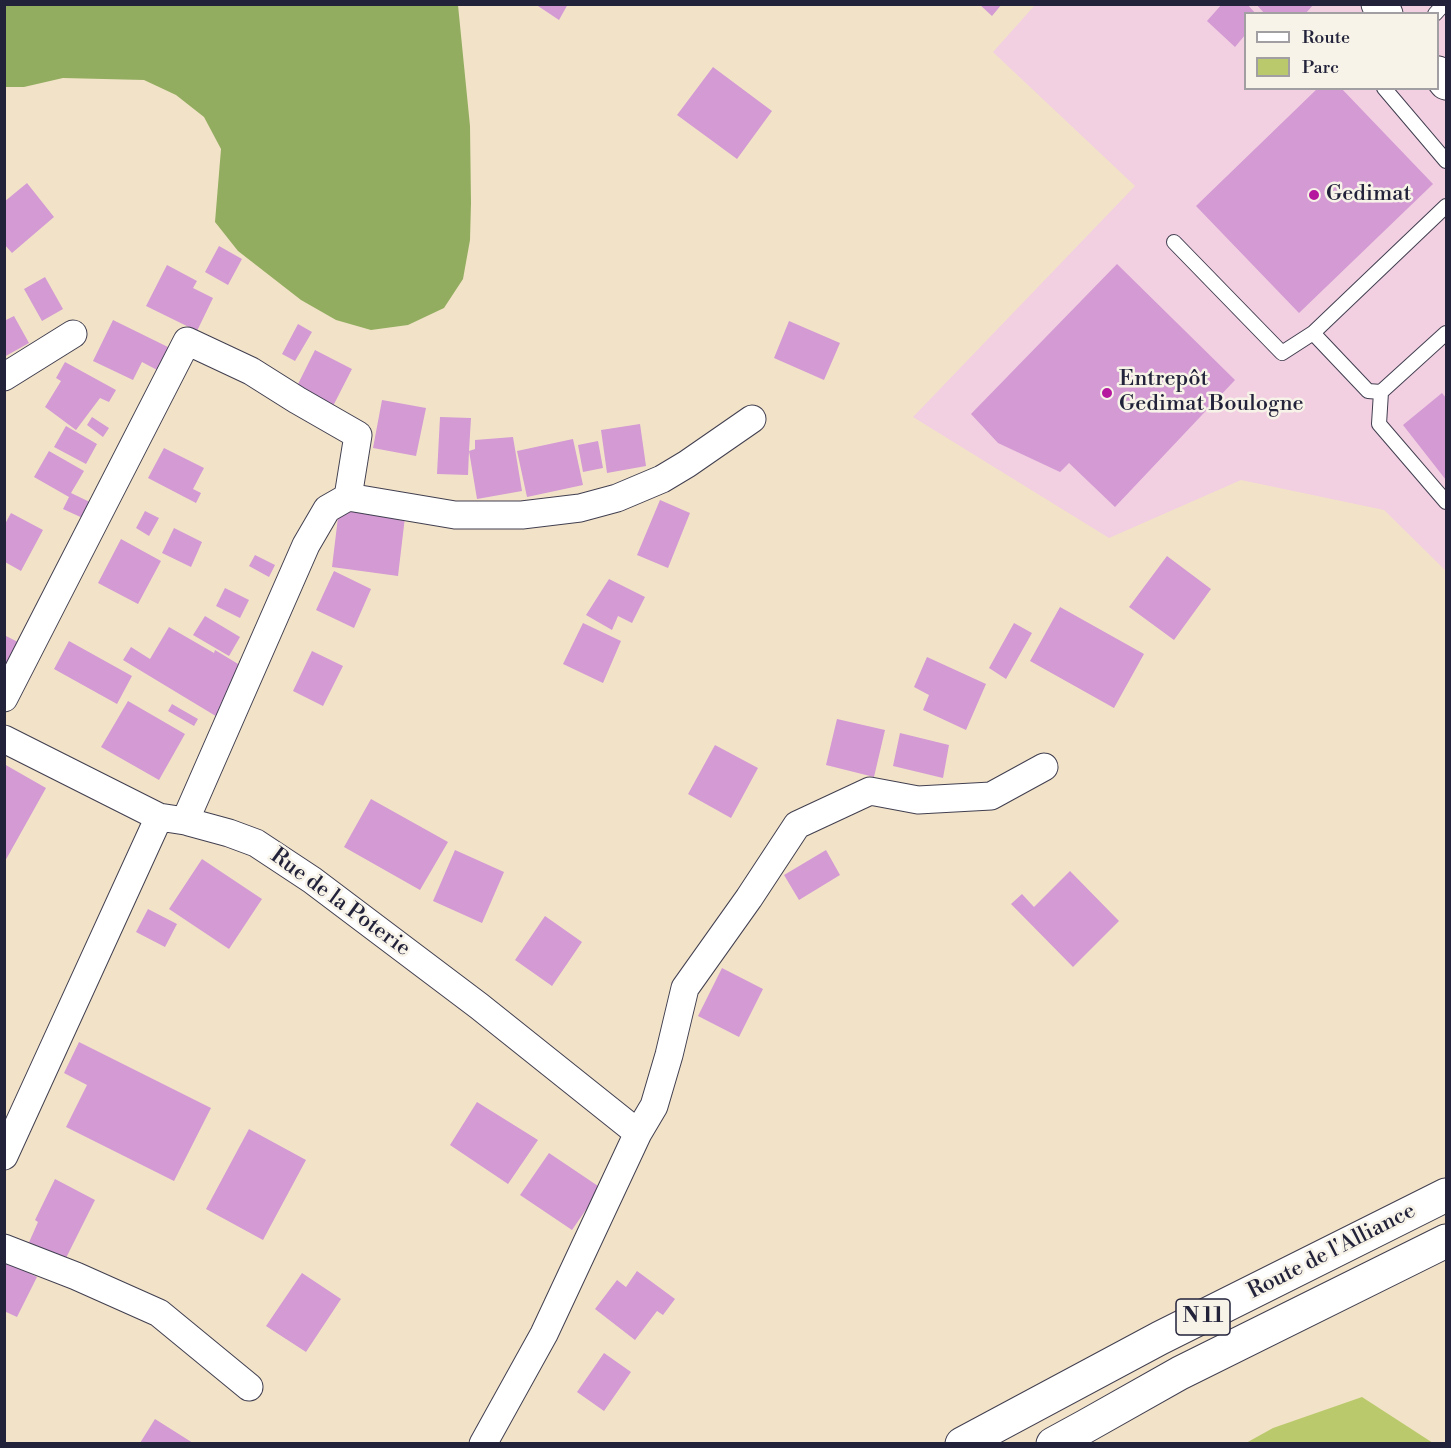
<!DOCTYPE html>
<html>
<head>
<meta charset="utf-8">
<style>
	body { margin:0 }
	#map { position:relative; width:1451px; height:1448px; overflow:hidden; background:#f2e3c8; font-family:"Libre Bodoni",serif }
	canvas { display:block }
	.frame { position:absolute; inset:0; border:6px solid #22223b; pointer-events:none }
	.legend { position:absolute; left:1244px; top:12px; width:195px; height:78px; box-sizing:border-box; background:#f7f3e8; border:2px solid #a29fa3; margin:0; padding:8px 10px; list-style:none; font-size:18px; color:#22223b }
	.legend li { display:flex; align-items:center; gap:12px; height:30px }
	.legend b { width:30px; border:2px solid #a29fa3 }
</style>
</head>
<body>
<div id="map">
<canvas width="1451" height="1448"></canvas>
<div class="frame"></div>
<ul class="legend">
<li><b style="height:8px;background:#fff"></b>Route</li>
<li><b style="height:16px;background:#bac96c"></b>Parc</li>
</ul>
</div>
<script>
const ctx = document.querySelector('canvas').getContext('2d');
ctx.lineJoin = 'round';
function fillPath(path, color) { ctx.fillStyle = color; ctx.fill(path, 'evenodd'); }
function stroke(path, color, width, dash) { ctx.strokeStyle = color; ctx.lineWidth = width; ctx.lineCap = dash ? 'butt' : 'round'; ctx.setLineDash(dash || []); ctx.stroke(path); }
function drawText(font, color, halo, rows, align = 'center') {
  ctx.font = font + ' "Libre Bodoni",serif'; ctx.lineWidth = 5; ctx.setLineDash([]); ctx.textBaseline = 'middle'; ctx.strokeStyle = halo; ctx.fillStyle = color; for (const [text, x, y, turn = 0] of rows) {
    ctx.save(); ctx.translate(x, y); ctx.rotate((+turn || 0) * Math.PI / 180); ctx.textAlign = isNaN(turn) ? turn : align; if (halo) ctx.strokeText(text, 0, 0); ctx.fillText(text, 0, 0); ctx.restore();
  }
}
const built = new Path2D(`
	M1035,5H1446V571L1384,510L1241,480L1109,538L913,417L1135,186L993,52ZM1246,14H1438V88H1246Z`);
const green = new Path2D(`
	M1362,1397L1433,1443H1246L1273,1428Z`);
const forest = new Path2D(`
	M4,5H458L470,126L471,203L470,240L463,279L444,308L408,325L371,330L336,320L301,300L238,251L215,222L221,149L204,117L176,95L144,80L63,78L24,87H5Z`);
const building = new Path2D(`
	M535,4H568L559,20Z
	M979,4H1002L992,16Z
	M1222,4H1247L1256,14H1245V35L1235,47L1207,21Z
	M1256,4H1314L1305,14H1265Z
	M713,67L772,111L737,159L677,115Z
	M1318,88H1341L1433,184L1299,313L1196,206Z
	M27,183L54,217L12,253L4,244V202Z
	M219,246L242,259L228,285L205,272Z
	M1117,264L1235,380L1115,507L1069,463L1060,472L998,443L971,414Z
	M167,265L197,281L193,288L213,298L197,331L146,306Z
	M45,277L63,309L42,321L24,289Z
	M14,316L29,343L4,357V321Z
	M113,320L170,348L159,371L142,362L133,380L93,361Z
	M789,321L840,343L824,380L774,358Z
	M298,324L312,332L295,361L282,354Z
	M315,350L352,369L332,408L293,394Z
	M65,362L116,390L109,402L100,398L76,430L45,407L61,381L56,378Z
	M1442,393L1446,398V480L1403,425Z
	M382,400L426,408L416,456L373,448Z
	M92,417L109,428L103,437L87,425Z
	M440,417L471,418L469,451L475,449V440L513,437L522,491L477,499L469,451L468,475L437,474Z
	M640,424L646,466L607,473L601,430Z
	M66,426L97,444L86,464L54,447Z
	M573,439L583,485L527,497L517,451Z
	M598,441L603,468L583,472L578,445Z
	M164,448L204,468L193,489L201,493L196,503L148,478Z
	M49,451L84,471L71,493L94,504L87,520L63,509L69,497L34,477Z
	M660,500L690,513L668,568L637,555Z
	M339,509L405,517L398,576L332,567Z
	M145,511L159,518L149,536L136,528Z
	M11,513L43,530L21,571L5,562V524Z
	M174,528L202,542L191,567L162,553Z
	M121,539L161,561L138,604L98,583Z
	M255,555L275,565L269,577L249,566Z
	M1167,556L1211,589L1174,640L1129,607Z
	M334,571L371,589L354,628L316,610Z
	M609,579L645,597L632,623L618,616L612,630L586,615Z
	M225,588L249,600L240,618L216,606Z
	M1060,607L1144,654L1114,708L1030,661Z
	M205,616L240,637L229,656L193,635Z
	M583,623L621,641L603,683L563,664Z
	M1014,623L1032,633L1006,679L989,668Z
	M169,627L214,653L215,650L248,670L219,718L123,660L131,647L150,659Z
	M4,635L20,643L4,671Z
	M69,641L132,676L117,704L54,669Z
	M312,651L343,666L323,706L293,691Z
	M927,657L986,684L966,730L923,710L929,695L914,687Z
	M128,701L185,734L159,780L101,747Z
	M172,704L198,719L194,726L168,711Z
	M837,719L885,730L874,777L826,765Z
	M900,733L949,745L943,778L893,766Z
	M715,745L758,768L731,818L688,794Z
	M4,764L46,788L4,863Z
	M371,799L448,842L420,890L344,847Z
	M455,850L504,872L482,923L433,901Z
	M826,850L840,875L799,900L784,875Z
	M202,859L262,899L229,949L169,909Z
	M1070,871L1119,921L1073,967L1011,904L1022,894L1034,907Z
	M148,909L177,924L165,947L136,932Z
	M545,916L582,942L552,986L515,960Z
	M722,968L763,989L739,1037L698,1016Z
	M79,1042L211,1108L174,1181L66,1127L87,1085L64,1073Z
	M477,1102L538,1140L508,1184L450,1145Z
	M249,1129L306,1160L263,1240L206,1209Z
	M549,1153L601,1188L572,1230L520,1195Z
	M55,1179L95,1200L63,1264L27,1247L38,1222L35,1220Z
	M4,1260L37,1277L17,1317L4,1311Z
	M637,1271L675,1299L663,1315L657,1311L635,1340L595,1309L617,1280L626,1287Z
	M302,1273L341,1299L306,1352L266,1326Z
	M604,1353L631,1372L604,1411L577,1392Z
	M155,1419L193,1443H140Z`);
const lane = new Path2D(`
	M1435,14L1444,4
	M1384,88L1446,161
	M1174,242L1282,353L1313,333
	M1446,333L1381,392L1379,424L1446,502
	M1381,392L1368,391L1313,333L1446,206`);
const street = new Path2D(`
	M4,377L73,334
	M4,698L187,341L251,371L297,400L358,435L348,497
	M4,739L159,817L185,821L229,833L256,843L312,880L479,1006L638,1133
	M185,821L306,545L327,509L348,497L455,515H522L580,508L617,498L662,479L687,464L752,419
	M4,1156L159,817
	M4,1248L76,1276L159,1313L249,1387
	M483,1444L544,1334L638,1133L654,1106L669,1055L685,988L749,898L797,825L870,791L918,800L991,796L1044,767`);
const secondary = new Path2D(`
	M1378,4L1386,14
	M1438,73L1446,83`);
const highway = new Path2D(`
	M962,1444L1160,1338L1446,1195
	M1053,1444L1086,1426L1180,1373L1446,1241`);
const markers = [
	[1314,195,6,"#b5179e"],
	[1107,393,6,"#b5179e"]
];
const shields = [
	[1203,1317,54]
];
const shieldNames = [
	["N 11",1203,1317]
];
const poiNames = [
	["Gedimat",1326,195],
	["Entrepôt",1119,380],
	["Gedimat Boulogne",1119,405]
];
const streetNames = [
	["Rue de la Poterie",340,903,36],
	["Route de l'Alliance",1332,1252,-27]
];
fillPath(built, '#f2cfe1');
fillPath(green, '#bac96c');
fillPath(forest, '#93ad60');
fillPath(building, '#d39ad4');
stroke(lane, '#413f50', 16);
stroke(street, '#413f50', 29);
stroke(secondary, '#413f50', 35);
stroke(highway, '#413f50', 35);
stroke(lane, '#fff', 14);
stroke(street, '#fff', 27);
stroke(secondary, '#fff', 33);
stroke(highway, '#fff', 33);
for (const [x, y, r, color] of markers) { const dot = new Path2D(); dot.arc(x, y, r, 0, 2 * Math.PI); ctx.fillStyle = color; ctx.fill(dot); stroke(dot, '#f7f3e8', 2); }
for (const [x, y, w] of shields) { const box = new Path2D(); box.roundRect(x - w / 2, y - 18, w, 36, 4.5); ctx.fillStyle = '#f7f3e8'; ctx.fill(box); stroke(box, '#22223b', 1.5); }
drawText('bold 21px', '#22223b', null, shieldNames);
drawText('22px', '#22223b', '#f7f3e8', poiNames, 'left');
drawText('22px', '#22223b', '#f7f3e8', streetNames);
</script>
</body>
</html>
